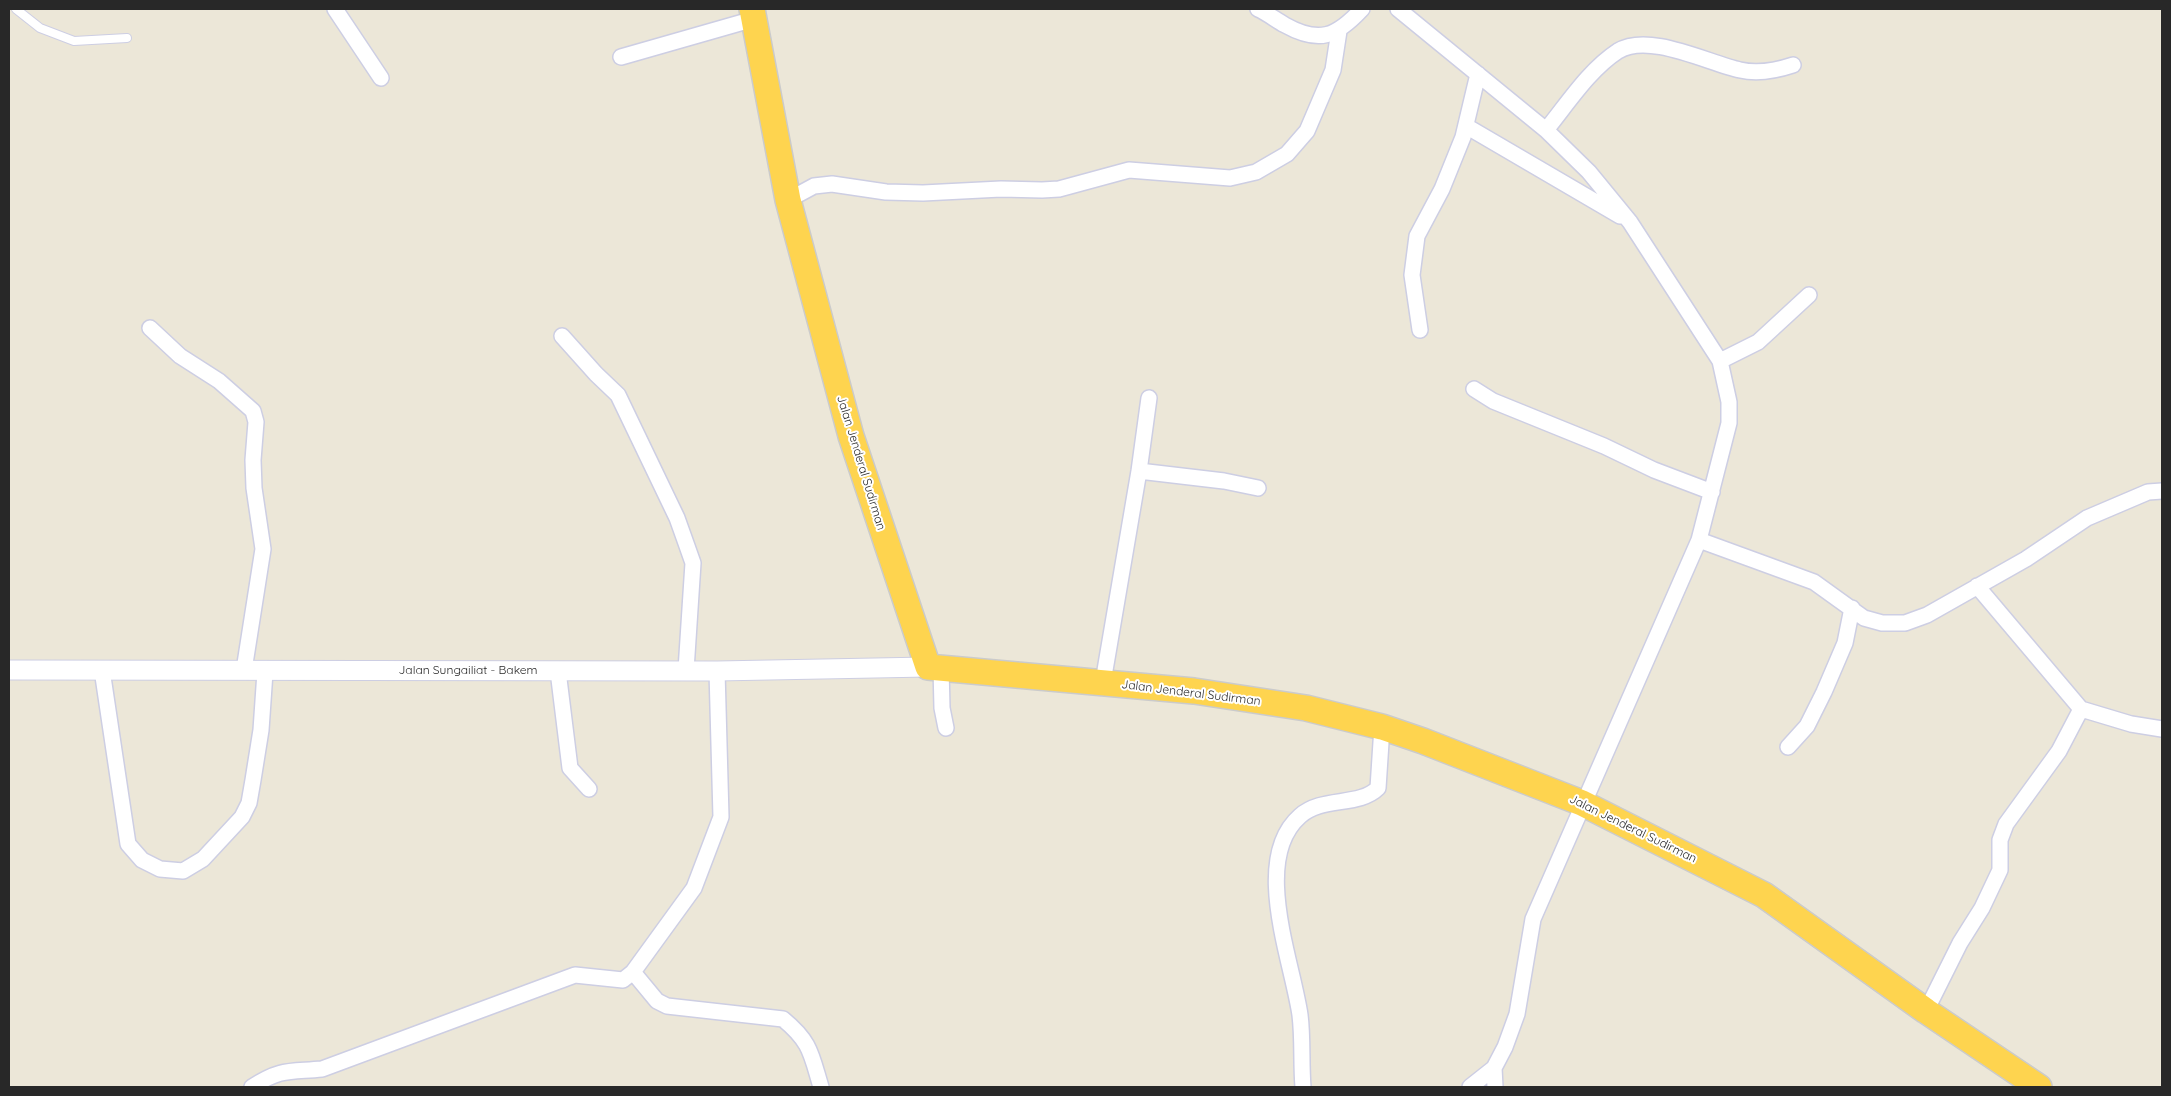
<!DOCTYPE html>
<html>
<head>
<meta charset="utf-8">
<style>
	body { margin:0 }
	#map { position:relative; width:2171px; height:1096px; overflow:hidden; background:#ece7d8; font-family:Quicksand,sans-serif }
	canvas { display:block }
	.frame { position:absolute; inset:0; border:10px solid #282828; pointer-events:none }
</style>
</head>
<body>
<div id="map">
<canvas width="2171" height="1096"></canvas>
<div class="frame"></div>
</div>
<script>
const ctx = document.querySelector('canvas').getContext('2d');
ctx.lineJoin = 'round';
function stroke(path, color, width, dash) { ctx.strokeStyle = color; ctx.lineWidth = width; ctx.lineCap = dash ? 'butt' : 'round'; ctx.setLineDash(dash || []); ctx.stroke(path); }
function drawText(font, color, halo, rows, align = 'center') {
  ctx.font = font + ' Quicksand,sans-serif'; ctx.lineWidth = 4; ctx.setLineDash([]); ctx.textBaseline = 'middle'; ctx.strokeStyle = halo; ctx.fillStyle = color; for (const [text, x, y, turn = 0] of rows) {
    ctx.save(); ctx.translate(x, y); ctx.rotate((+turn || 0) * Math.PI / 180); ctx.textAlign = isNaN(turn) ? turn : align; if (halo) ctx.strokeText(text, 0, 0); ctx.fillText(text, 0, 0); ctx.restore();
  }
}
const service = new Path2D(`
	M16,9L40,28L74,41L127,38`);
const minor = new Path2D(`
	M335,9L381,78
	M1258,9C1267,13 1276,20 1285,25C1319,44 1336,37 1362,9
	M1398,9L1546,130L1589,172L1630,222L1720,361L1729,402V423L1699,540L1533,919L1517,1014L1505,1047L1494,1068L1470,1087
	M621,57L754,19
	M1466,126L1620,216
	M1546,130C1568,103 1589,70 1618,51C1649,32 1708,63 1740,70C1758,74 1775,71 1793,65
	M788,200L814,186L832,184L886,192L923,193L1001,189L1042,190L1059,189L1129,170L1230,178L1256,172L1287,154L1307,131L1333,70L1339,31
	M150,328L180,356L219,381L253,411L256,422L253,460L254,488L263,549L244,670
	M1420,330L1412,275L1417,236L1442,189L1463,137L1478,74
	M562,336L596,374L618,395L677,518L687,546L693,563L686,670
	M1720,361L1758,342L1809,295
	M1474,389L1493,401L1604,446L1654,470L1712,492
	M1139,471L1224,481L1258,488
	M1699,540L1814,582L1864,618L1882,623H1905L1927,615L2026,559L2087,518L2148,492L2162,491
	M1977,586L2081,709L2131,724L2162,729
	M941,667L942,708L946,728
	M102,670L128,844L142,860L160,869L183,871L203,859L242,817L249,803L253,780L261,730L265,672
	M558,671L570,768L589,789
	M1103,682L1139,471L1149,398
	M1788,747L1807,726L1824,692L1845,643L1852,608
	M633,972L657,1001L667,1006L783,1019C811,1042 811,1054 821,1087
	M1926,1011L1960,943L1982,908L2000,870V840L2006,824L2059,751L2081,709
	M1494,1068L1495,1087
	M252,1087C281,1068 290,1072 322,1069L575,975L623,980L633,972L694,888L721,817L717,671
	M1303,1087C1301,1063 1303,1039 1300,1015C1292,960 1251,859 1300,816C1322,796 1359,807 1378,788L1382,727`);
const tertiary = new Path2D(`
	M9,670L717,671L928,667`);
const trunk = new Path2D(`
	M752,9L788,200L851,436L928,667L1194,691L1306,708L1382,727L1423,741L1582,803L1764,895L1926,1011L2039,1087`);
const streetNames = [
	["Jalan Jenderal Sudirman",861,463,73],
	["Jalan Sungailiat - Bakem",468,670],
	["Jalan Jenderal Sudirman",1191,693,7],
	["Jalan Jenderal Sudirman",1633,829,26]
];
stroke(service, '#cdcee3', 10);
stroke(minor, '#cdcee3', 18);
stroke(tertiary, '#cdcee3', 21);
stroke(trunk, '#cbcbcb', 28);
stroke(service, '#fff', 8);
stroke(minor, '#fff', 15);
stroke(tertiary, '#fff', 19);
stroke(trunk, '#fed44f', 25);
drawText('12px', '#282828', '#fff', streetNames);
</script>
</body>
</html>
